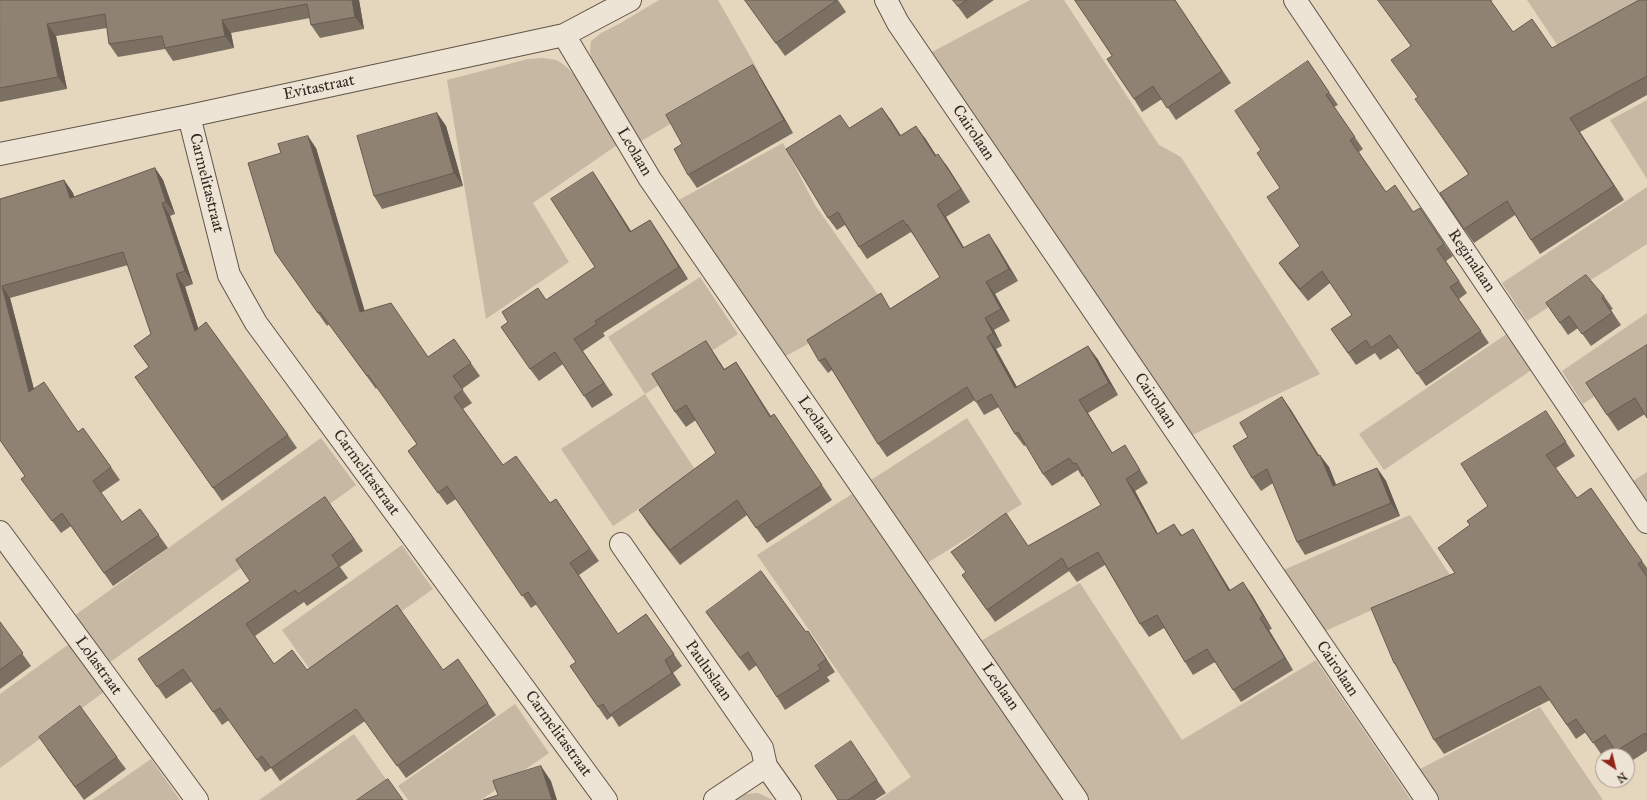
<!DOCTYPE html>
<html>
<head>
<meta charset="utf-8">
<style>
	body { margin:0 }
	#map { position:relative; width:1647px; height:800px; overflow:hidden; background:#e5d6be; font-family:"IM FELL Great Primer",serif }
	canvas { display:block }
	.north { position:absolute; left:1595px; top:748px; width:40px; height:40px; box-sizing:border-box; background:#eee4d5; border:1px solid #a4998d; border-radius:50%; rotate:145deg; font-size:11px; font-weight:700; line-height:16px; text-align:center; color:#342821 }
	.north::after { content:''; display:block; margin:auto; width:14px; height:18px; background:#8f2418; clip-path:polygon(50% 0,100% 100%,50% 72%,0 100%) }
</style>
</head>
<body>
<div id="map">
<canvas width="1647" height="800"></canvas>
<div class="north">N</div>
</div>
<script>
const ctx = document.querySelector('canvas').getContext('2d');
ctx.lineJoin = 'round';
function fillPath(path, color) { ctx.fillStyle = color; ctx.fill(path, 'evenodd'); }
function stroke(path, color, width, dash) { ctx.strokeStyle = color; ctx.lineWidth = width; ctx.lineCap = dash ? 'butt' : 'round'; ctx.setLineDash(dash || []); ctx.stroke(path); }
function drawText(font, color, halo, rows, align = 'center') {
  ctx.font = font + ' "IM FELL Great Primer",serif'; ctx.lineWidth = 3; ctx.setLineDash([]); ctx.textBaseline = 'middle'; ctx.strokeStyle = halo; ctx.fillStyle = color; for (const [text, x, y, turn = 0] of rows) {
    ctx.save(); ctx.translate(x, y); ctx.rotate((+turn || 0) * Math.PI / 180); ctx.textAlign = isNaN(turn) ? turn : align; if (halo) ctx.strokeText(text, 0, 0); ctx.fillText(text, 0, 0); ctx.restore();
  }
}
const green = new Path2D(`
	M659,0H718L759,72L638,143L593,66L590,52L591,41L601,33L619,24Z
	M1030,0H1064L1159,145L1181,157L1320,374L1188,437L930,53Z
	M1527,0H1647V4L1560,49Z
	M543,58C548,59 554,59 558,61C578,71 607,123 620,143L533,203L569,262L486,319L447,80L528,59Z
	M1647,100V179L1610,120Z
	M783,143L815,205L884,303L782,358L677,201Z
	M1647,187V244L1527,321L1502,283Z
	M700,277L738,334L645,394L696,471L613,526L561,449L645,394L608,337Z
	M1647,313V361L1583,404L1562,371Z
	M1508,333L1533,369L1384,470L1359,434Z
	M967,418L1022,504L924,565L868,482Z
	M321,438L356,485L109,663L74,616Z
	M1647,472V503L1633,481Z
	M852,494L1064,800H878L911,777L757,555Z
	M1410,515L1450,575L1323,632L1281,571Z
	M402,545L433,589L313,674L282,630Z
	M1080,583L1182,740L1316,660L1411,800H1088L979,642Z
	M69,644L104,692L0,768V694Z
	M515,704L549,753L481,800H408L398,786Z
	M1540,707L1603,800H1436L1416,771Z
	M354,734L390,785L369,800H259Z
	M151,759L180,800H92Z
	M758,793L773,800H737L746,794Z`);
const minor = new Path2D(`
	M886,0L898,23L1427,800
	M1295,0L1647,522
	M564,35L650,179L1077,800
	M189,116L229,275L256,323L606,800
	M0,154L189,116L564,35L630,0
	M0,532L197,800
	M621,544L762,748L766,766L790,800
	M715,800L766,766`);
const wall = new Path2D(`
	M0,0H359L364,29L320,38L311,25L310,18L231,33L234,48L173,61L165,49L118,57L109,44L107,28L56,36L67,89L0,102Z
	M745,0H838L846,12L785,56Z
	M953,0H994L967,19Z
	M1075,0H1175L1231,83L1176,120L1162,99L1142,112L1134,99L1112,56Z
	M1378,0H1493L1491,1L1513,32L1553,48L1647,0V95L1580,132L1624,200L1540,254L1531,240L1515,215L1474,243L1464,229L1468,174L1418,97L1411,46Z
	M1308,61L1338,105L1334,107L1363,149L1359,152L1386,192L1413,212L1420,208L1453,256L1446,261L1467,293L1459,299L1489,343L1426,386L1399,348L1380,360L1375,353L1356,365L1331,329L1352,315L1330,283L1308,301L1288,276L1279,263L1300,246L1280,188L1261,150Z
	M761,78L793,133L697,188L688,175L682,144Z
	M882,108L900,135L925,138L936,155L947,166L970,202L946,217L964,248L997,246L1018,281L995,294L1010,321L994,330L1002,346L996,349L1017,387L1097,358L1118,395L1088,413L1112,453L1133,458L1148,483L1135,491L1158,534L1174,524L1182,535L1193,529L1201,542L1230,590L1252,595L1272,629L1269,630L1293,670L1241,702L1215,662L1193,675L1185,662L1164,628L1149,637L1140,624L1105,565L1077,582L1069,571L995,622L962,575L1028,546L1101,505L1084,476L1082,477L1078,470L1052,486L1043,474L1026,445L1024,446L1015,434L999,407L984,415L975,400L887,457L878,444L832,370L828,373L819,361L891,308L940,277L915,237L911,232L867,259L859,247L845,225L837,230L828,218Z
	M437,113L446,126L463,186L382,209L374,196Z
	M316,148L364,311L428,357L454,339L480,376L462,389L472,403L463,409L503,465L550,503L556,499L599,561L579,575L618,634L646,614L682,666L673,673L681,685L619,727L612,716L607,720L570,666L576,662L537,604L531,608L456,499L447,505L408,451L417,444L377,387L376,389L329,324L327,326L275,252L281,153Z
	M155,168L163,180L175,214L170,216L193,284L185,287L198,328L288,435L297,448L222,501L135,377L149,367L134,346L151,334L128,265L10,298L34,389L78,432L111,467L120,480L101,493L122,522L140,509L168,548L113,586L71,526L61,533L21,479L25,476L0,440V199L64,180L73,193L74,197Z
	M601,184L631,231L650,220L658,232L688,279L603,333L605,336L583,351L613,395L592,408L563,364L539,381L530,369L546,300L595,267Z
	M1604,296L1613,309L1611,310L1621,325L1591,346L1578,328L1568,335L1546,303Z
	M706,341L724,369L736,362L746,377L771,416L774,414L832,500L767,543L747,515L680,565L649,525L639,510L716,453L696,420L686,427L675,412Z
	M1647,345L1645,414L1618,431L1607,415Z
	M1282,397L1291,410L1319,455L1329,467L1336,485L1377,468L1386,481L1400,516L1305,555L1297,542L1273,483L1261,491L1252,478L1248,437Z
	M1555,425L1575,456L1556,468L1577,498L1591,488L1647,568V751L1627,764V756H1620L1615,749L1603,757L1586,732L1576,739L1550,700L1444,754L1434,740L1400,672L1394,663L1455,573L1470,525L1488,506Z
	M325,497L363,551L340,567L348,578L307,606L304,602L255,636L274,664L307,670H443L458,659L496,715L406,778L365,721L280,781L271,768L265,772L229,720L222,725L192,681L166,699L138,659L250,581Z
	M706,612L806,632L808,631L835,672L827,677L830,681L785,710L777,697L757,665L749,671Z
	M0,622L31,666L0,689Z
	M851,742L886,793L875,800H838Z
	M47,749L117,757L126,769L84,800Z`);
const shadedWall = new Path2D(`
	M352,0H359L364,29L355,17Z
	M222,20L231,33L234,48L225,36Z
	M47,24L56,36L67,89L58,77Z
	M753,65L761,78L793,133L784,120Z
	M882,108L891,120L909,148L900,136Z
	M437,113L446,126L463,186L454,173Z
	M1570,118L1580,132L1624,200L1614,186Z
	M916,126L925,138L944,168L935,156Z
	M308,136L316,148L369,325L360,312Z
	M938,154L947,166L970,202L961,189Z
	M155,168L163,180L175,214L166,202Z
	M593,172L601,184L639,244L630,232Z
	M64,180L73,193L78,211L70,198Z
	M162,203L170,216L193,284L185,271Z
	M937,205L946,217L972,261L963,248Z
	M650,220L658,232L688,279L679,267Z
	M989,234L997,246L1018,281L1009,269Z
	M176,274L185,287L203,343L195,331Z
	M986,282L995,294L1010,321L1001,309Z
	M2,286L10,298L38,405L29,392Z
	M985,318L994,330L1002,346L993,333Z
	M987,337L996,349L1024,400L1015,388Z
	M706,341L716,356L734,384L724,370Z
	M1088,346L1097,358L1118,395L1109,383Z
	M736,362L746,377L780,432L770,417Z
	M1282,397L1291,410L1323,463L1320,455L1329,467L1342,499L1333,486L1318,456Z
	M1079,400L1088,413L1120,465L1112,453Z
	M774,414L784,429L832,500L822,485Z
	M1377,468L1386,481L1400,516L1391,503Z
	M1126,479L1135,491L1165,547L1157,534Z
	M1193,529L1201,542L1238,603L1229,591Z
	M1243,582L1252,595L1272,629L1263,616Z
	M1260,618L1269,630L1293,670L1285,658Z
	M808,631L817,644L835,672L826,659Z
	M665,660L673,673L681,685L672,673Z
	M541,766L551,781L557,800H552Z`);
const building = new Path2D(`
	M0,0H352L355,17L311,25L307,4L222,20L225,36L165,48L162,36L109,44L105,14L47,24L58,77L0,88Z
	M745,0H837L776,43Z
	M953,0H967L958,6Z
	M1075,0H1175L1222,71L1167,108L1153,86L1134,99L1107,59L1112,56Z
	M1378,0H1490L1513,32L1532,19L1552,48L1639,0H1647V76L1570,118L1614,186L1531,240L1507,201L1464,229L1440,193L1469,174L1415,99L1418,97L1391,60L1411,46Z
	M1308,61L1329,92L1326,95L1355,137L1350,140L1386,192L1395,185L1413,212L1420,208L1444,244L1437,249L1459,281L1450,287L1481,331L1417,374L1390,335L1371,348L1366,340L1348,353L1331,329L1352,315L1322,271L1300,289L1279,263L1300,246L1267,197L1280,188L1257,153L1261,150L1235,111Z
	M753,65L784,120L688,175L674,149L682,144L666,115Z
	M882,108L900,136L916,126L935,156L938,154L961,189L937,205L963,248L989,234L1009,269L986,282L1001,309L985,318L993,333L987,337L1015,388L1088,346L1109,383L1079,400L1112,453L1125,445L1140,470L1126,479L1157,534L1174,524L1181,536L1193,529L1229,591L1243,582L1263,616L1260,618L1285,658L1233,690L1207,649L1185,662L1157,615L1140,624L1098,552L1068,569L1062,558L987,610L962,575L966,572L951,552L1006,513L1028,546L1101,505L1076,463L1074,464L1069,458L1043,474L1018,432L1015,434L991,394L976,402L967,387L878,444L825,358L819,361L807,340L881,293L890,309L940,277L907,224L906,225L903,220L859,247L838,212L828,218L786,149L840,115L849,128Z
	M437,113L454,173L374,196L357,136Z
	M308,136L360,312L391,303L428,357L454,339L471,363L453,376L463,390L454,397L503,465L516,456L550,503L556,499L590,549L570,563L618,634L646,614L674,654L665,660L672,673L610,715L603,704L598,707L570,666L576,662L528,592L522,596L447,486L438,493L408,451L417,444L368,375L367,376L320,312L318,313L275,252L248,163L281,153L278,144Z
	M155,168L166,202L162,203L185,271L176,274L195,331L206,322L288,435L213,488L135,377L149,367L134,346L151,334L123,252L2,286L29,392L44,382L78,432L83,428L111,467L93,481L122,522L140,509L159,535L104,573L62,513L52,521L21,479L25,476L0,440V199L64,180L70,198Z
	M593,172L630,232L650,220L679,267L595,321L597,324L574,339L604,383L584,396L555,352L530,369L501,327L508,322L502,312L538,288L546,300L595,267L551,199Z
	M1586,275L1604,296L1602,298L1612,313L1582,334L1569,316L1560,323L1546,303Z
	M706,341L724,370L736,362L770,417L774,414L822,485L756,528L737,500L670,550L639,510L716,453L686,405L675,412L652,374Z
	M1647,345V418L1635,398L1607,415L1586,383Z
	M1282,397L1318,456L1320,455L1333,486L1377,468L1391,503L1297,542L1267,469L1252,478L1233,446L1248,437L1240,423Z
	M1546,411L1566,442L1546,455L1577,498L1591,488L1642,561L1638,564L1647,577V737L1645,733L1616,751L1605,735L1593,743L1576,719L1567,725L1540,686L1434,740L1395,663H1394L1371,608L1455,573L1438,548L1470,525L1467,521L1488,506L1461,464Z
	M325,497L354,539L332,555L339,566L298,594L295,590L246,624L274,664L292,650L307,670L397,605L443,670L458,659L488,703L397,766L356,709L271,768L262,756L257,760L220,708L213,712L183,669L157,687L138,659L250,581L236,560Z
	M761,571L806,632L808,631L826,659L818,665L821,669L777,697L748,652L740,658L706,612Z
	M0,622L23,653L0,670Z
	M80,706L117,757L75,787L39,737Z
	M851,741L877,780L848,800H838L815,766Z
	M541,766L552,800H483L498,795L493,781Z
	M388,779L403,800H357Z`);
const streetNames = [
	["Evitastraat",319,88,-12],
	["Cairolaan",973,133,56],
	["Leolaan",634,152,59],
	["Carmelitastraat",206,183,76],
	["Reginalaan",1471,261,56],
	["Cairolaan",1155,401,56],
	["Leolaan",816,420,55],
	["Carmelitastraat",366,473,54],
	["Lolastraat",98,666,54],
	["Cairolaan",1337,669,56],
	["Pauluslaan",708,671,55],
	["Leolaan",1000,687,55],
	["Carmelitastraat",558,734,54]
];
fillPath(green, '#c7b8a3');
stroke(minor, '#605448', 24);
stroke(minor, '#eee4d5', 22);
fillPath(wall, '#7c7063');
fillPath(shadedWall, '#655b50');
fillPath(building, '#908273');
stroke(building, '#655b50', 1);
drawText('16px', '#342821', '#eee4d5', streetNames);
</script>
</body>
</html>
